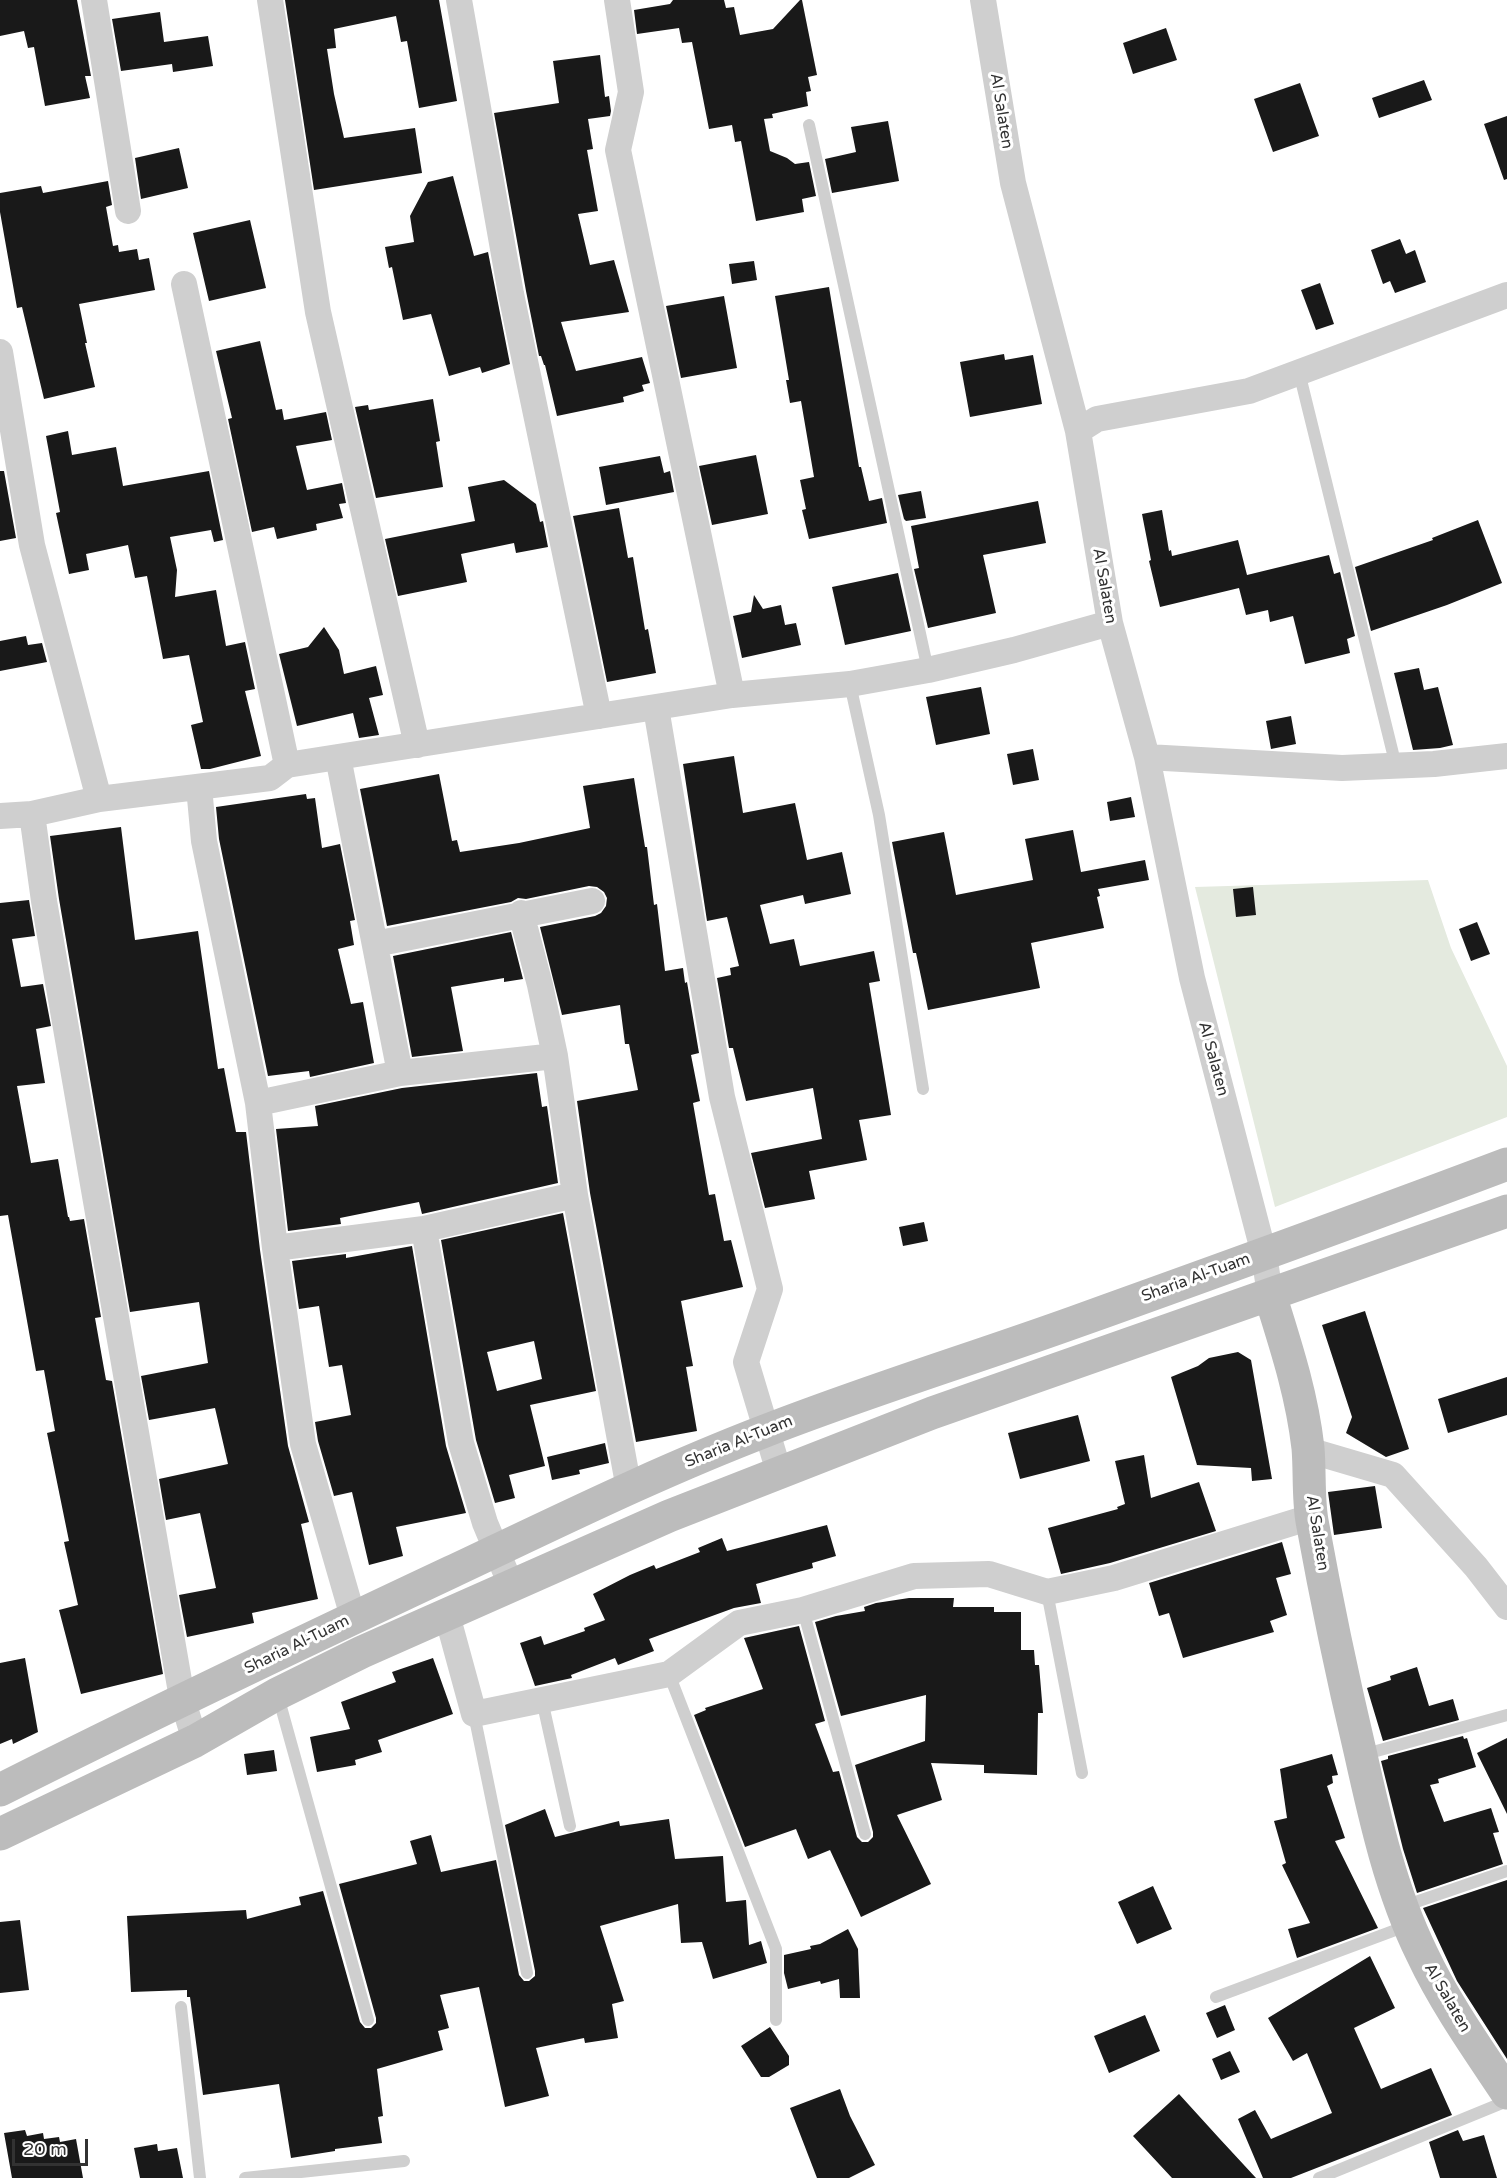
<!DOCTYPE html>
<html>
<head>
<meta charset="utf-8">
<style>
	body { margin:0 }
	#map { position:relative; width:1507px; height:2178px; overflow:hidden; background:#fff; font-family:"Varela Round",sans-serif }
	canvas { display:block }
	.scale { position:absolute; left:12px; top:2139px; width:76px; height:27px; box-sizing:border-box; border:3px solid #323232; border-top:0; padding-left:8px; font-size:18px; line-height:21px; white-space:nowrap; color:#323232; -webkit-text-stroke:4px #fff; paint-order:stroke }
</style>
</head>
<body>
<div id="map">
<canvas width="1507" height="2178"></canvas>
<div class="scale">20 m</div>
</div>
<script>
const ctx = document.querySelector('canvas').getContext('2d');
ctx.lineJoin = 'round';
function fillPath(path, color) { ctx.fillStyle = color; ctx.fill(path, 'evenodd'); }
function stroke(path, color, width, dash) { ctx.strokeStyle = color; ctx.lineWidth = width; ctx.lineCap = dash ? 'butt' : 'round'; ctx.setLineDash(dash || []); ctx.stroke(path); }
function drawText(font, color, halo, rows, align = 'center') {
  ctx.font = font + ' "Varela Round",sans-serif'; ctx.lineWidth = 6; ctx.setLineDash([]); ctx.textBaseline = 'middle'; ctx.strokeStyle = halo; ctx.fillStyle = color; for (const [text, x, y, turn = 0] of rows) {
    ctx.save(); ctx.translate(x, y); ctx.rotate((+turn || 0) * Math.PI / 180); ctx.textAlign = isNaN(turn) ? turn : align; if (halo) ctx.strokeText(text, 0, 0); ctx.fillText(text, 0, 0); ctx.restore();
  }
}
const green = new Path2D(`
	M1428,880L1451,948L1507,1066V1117L1275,1207L1195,887Z`);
const building = new Path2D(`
	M0,0H77L91,76H85L90,98L45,106L34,47L28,48L24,31L0,36Z
	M285,0H439L457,101L419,108L407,41L401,42L396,16L334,29L336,48L327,49L334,94L344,138L415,128L422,173L314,190Z
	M673,0H724L726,8L734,7L740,35L773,29L800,0H802L817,75L808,77L811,91L806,92L808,106L772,114L773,118L764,119L770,151L787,158L795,164L809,162L816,196L802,199L804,212L756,221L741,141L735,142L732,125L709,129L692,42L682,43L679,28L637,34L634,10L670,4Z
	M160,12L164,42L208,36L213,66L173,72L172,64L121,71L112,19Z
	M1166,28L1177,60L1133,74L1123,43Z
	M600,55L605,97L609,96L611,111L610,116L588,119L593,149L587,150L598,211L578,214L590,265L614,260L629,312L561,322L576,371L642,357L650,383L642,385L644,391L623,397L624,402L557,416L545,365H544L541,356H539L526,291L494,113L559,103L553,61Z
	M1424,80L1432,100L1379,118L1372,98Z
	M1300,83L1319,136L1273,152L1254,99Z
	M1507,116V179L1504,180L1484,124Z
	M888,121L899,181L832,193L825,159L856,152L851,127Z
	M179,148L188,188L141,199L135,158Z
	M453,176L474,256L488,252L510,364L482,373L480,367L449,376L431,314L403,320L392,267L389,268L385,247L414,242L410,216L428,182Z
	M108,181L112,205L106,207L113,246L118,245L119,252L137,249L139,260L149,258L155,290L79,304L87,343H85L95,387L44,399L22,307L17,308L0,212V193L41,186L43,193Z
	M250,220L266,288L209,301L193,233Z
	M1400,239L1406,254L1415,250L1426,282L1395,293L1390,281L1383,284L1371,250Z
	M754,261L757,280L732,284L729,264Z
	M1320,283L1334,324L1316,330L1301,290Z
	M829,287L859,467H861L869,501L882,498L887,523L809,539L802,510L806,509L800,480L814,477L801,401L790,403L786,380H789L775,296Z
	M724,296L737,368L681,378L666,306Z
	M260,341L276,410L282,409L284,420L326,412L332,440L296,446L307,490L342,483L346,503L339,504L343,518L316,524L317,530L277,539L274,527L252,532L228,419L232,418L216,351Z
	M1004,354L1005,360L1033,355L1042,404L970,417L960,362Z
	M433,399L440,441L436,442L443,487L376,498L355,407L368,405L369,410Z
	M68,431L72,455L116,447L123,486L209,471L223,540L214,542L211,530L170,537L177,570L175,597L216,590L226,646L245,642L255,689L245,691L261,756L210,769H201L191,725L203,722L189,655L163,659L147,576L135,578L128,545L86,554L89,570L69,574L56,513L60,512L46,436Z
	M756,455L768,514L712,525L699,466Z
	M660,456L664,473L670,471L674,492L606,505L599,467Z
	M0,471H4L16,538L0,541Z
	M504,480L536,504L540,522L543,521L548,547L516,553L514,543L461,554L467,582L398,596L385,539L475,521L468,487Z
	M921,491L926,518L906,521L904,519L898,495Z
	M1038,501L1046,543L983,555L996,613L928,628L914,569L919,568L911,526Z
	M619,508L628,558L633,557L645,630L648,629L656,673L607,682L573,516Z
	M1162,510L1169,551L1171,550L1172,556L1238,540L1247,575L1329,555L1334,574L1340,572L1355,636L1347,639L1350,653L1305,664L1293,616L1270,622L1268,610L1246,615L1239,588L1160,607L1149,561L1151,560L1142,514Z
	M1478,520L1502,583L1447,605L1371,631L1355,567L1433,540L1432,538Z
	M898,573L911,631L845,645L832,587Z
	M754,595L763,609L781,605L785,625L796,623L801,645L742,658L733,616L751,612Z
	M324,627L339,650L344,674L376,666L383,695L369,698L379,735L359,738L353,713L297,726L279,654L308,647Z
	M26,636L28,645L42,643L47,662L0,671V641Z
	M1419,668L1424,690L1438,687L1453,745L1440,748L1413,750L1394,673Z
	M981,687L990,734L936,745L926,697Z
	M1291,716L1296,744L1271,749L1266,721Z
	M1033,749L1039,780L1013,785L1007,754Z
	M734,756L743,813L795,803L807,860L842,852L851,894L805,904L803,895L760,905L770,944L794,939L800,966L874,951L880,981L869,983L891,1115L859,1120L867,1160L809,1171L815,1199L765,1208L751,1153L822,1139L813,1088L746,1101L733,1048H729L717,978L731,975L730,968L739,966L727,917L707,921L683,764Z
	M439,774L452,841L457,840L460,852L519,843L590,828L583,786L634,778L645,847H647L654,905L657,904L665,971L683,968L685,983L687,982L699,1053L691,1055L700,1101L693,1103L709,1195L715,1194L724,1241L731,1240L743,1287L681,1301L693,1366L686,1367L697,1431L636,1442L590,1193L577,1101L638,1090L629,1044H625L620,1005L562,1015L540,927L595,916L601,913L606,906L607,898L604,892L597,887L589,886L526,899L518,898L511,902L387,926L360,789Z
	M306,794L307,799L315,798L322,848L340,844L355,920L350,921L354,945L338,949L351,1004L363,1002L374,1063L310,1077L309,1071L268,1076L219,839L216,807Z
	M1131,797L1135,817L1110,821L1107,802Z
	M121,827L135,940L198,931L218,1069L224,1068L236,1132H246L260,1250L288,1446L309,1522L301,1524L318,1599L252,1613L254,1623L187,1637L179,1595L216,1588L200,1513L166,1520L159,1479L228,1464L215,1408L149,1420L141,1376L208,1363L199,1302L130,1312L59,899L50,836Z
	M1073,830L1081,872L1145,860L1149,880L1098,889L1100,896L1097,897L1104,928L1031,943L1040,988L928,1010L916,953H913L892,842L944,832L956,895L1033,880L1025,839Z
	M1253,887L1256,915L1236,917L1233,889Z
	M29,900L35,936L12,939L21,987L43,984L51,1026L36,1029L45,1083L17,1086L31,1163L58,1159L68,1217H69L70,1221L84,1219L101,1317L95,1318L106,1380L112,1381L163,1674L81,1694L59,1610L78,1605L64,1542L69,1541L47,1433L55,1431L44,1370L36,1371L8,1215L0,1216V903Z
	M1477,922L1490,954L1471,961L1459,929Z
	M511,932L523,979L504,982V978L451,987L463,1051L412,1057L393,956Z
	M537,1073L542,1107L547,1106L558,1183L422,1214L419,1202L340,1218L341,1224L288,1231L276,1129L318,1126L315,1106L402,1088Z
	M563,1213L596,1391L530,1405L545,1466L509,1475L515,1498L495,1503L476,1440L441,1240ZM534,1341L542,1379L497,1391L487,1352Z
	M924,1222L928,1241L903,1246L899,1227Z
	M412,1246L446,1446L466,1513L396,1527L403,1556L369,1565L352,1492L334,1496L318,1441L315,1422L351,1415L342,1365L329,1367L319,1306L299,1309L292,1261L346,1254V1258Z
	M1365,1311L1409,1449L1386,1457L1346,1433L1352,1417L1322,1325Z
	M1238,1352L1251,1360L1272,1479L1252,1481L1251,1468L1197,1465L1171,1377L1198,1366L1209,1358Z
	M1507,1377V1415L1448,1433L1438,1399Z
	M1078,1415L1090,1461L1020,1479L1008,1433Z
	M605,1443L609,1463L579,1470L580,1474L552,1480L547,1457Z
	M1144,1455L1151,1498L1199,1482L1216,1531L1110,1563L1061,1574L1048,1528L1118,1509L1117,1507L1125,1504L1115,1461Z
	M1375,1486L1382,1528L1334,1535L1328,1492Z
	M827,1525L836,1556L812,1563L813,1568L756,1584L761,1603L734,1608L649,1639L654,1651L618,1665L615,1658L571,1675L572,1678L535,1686L520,1643L541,1636L544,1645L585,1631L584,1628L605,1620L593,1594L630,1575L654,1565L656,1569L700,1552L698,1548L722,1538L727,1551Z
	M1282,1542L1291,1574L1276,1578L1287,1615L1270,1621L1274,1632L1183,1658L1169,1613L1159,1616L1149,1583Z
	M909,1598H954L953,1607H994V1612H1021V1650H1034L1035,1665H1039L1043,1713H1038L1037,1775L984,1773V1765L931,1763L942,1800L897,1815L931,1884L861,1917L830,1850L808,1859L796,1829L745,1847L694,1715L706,1710L705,1708L763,1689L744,1638L799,1626L825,1721L815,1724L833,1772L839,1771L857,1837L862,1842H868L873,1837V1832L855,1765L925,1741L926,1695L841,1716L815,1622L836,1616L865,1611L864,1607L876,1603Z
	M25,1658L38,1732L13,1744L12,1739L0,1744V1663Z
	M433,1658L453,1714L378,1740L382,1752L355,1760L356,1765L317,1772L310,1737L350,1729L341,1702L396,1682L392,1672Z
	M1417,1667L1429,1706L1453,1699L1459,1720L1383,1741L1367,1688L1391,1680L1390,1676Z
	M1463,1736L1464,1739L1467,1738L1476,1767L1438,1779L1439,1783L1430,1785L1444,1822L1491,1808L1499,1832L1493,1833L1503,1864L1417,1893L1403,1849L1381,1761L1388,1759V1756Z
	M1507,1738V1814L1477,1753Z
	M274,1750L277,1771L247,1775L244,1754Z
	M1332,1754L1338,1775L1332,1776L1333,1783L1327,1786L1345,1838L1335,1841L1378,1928L1297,1958L1288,1929L1310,1923L1282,1865L1286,1863L1274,1821L1287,1818L1280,1769Z
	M545,1809L555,1837L619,1821L620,1826L669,1819L675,1859L723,1856L726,1902L746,1900L749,1945L761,1941L767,1963L713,1979L702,1942L681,1943L678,1904L600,1926L624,2001L612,2004L618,2038L585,2043L584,2038L536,2048L549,2096L505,2107L479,1987L440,1995L449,2028L438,2031L443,2050L377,2069L383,2116L378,2117L382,2143L335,2149V2151L291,2158L279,2084L203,2095L190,1997H187V1990L131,1992L127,1916L246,1910L247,1919L301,1905L299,1897L323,1891L360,2022L365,2028H371L376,2023V2018L339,1884L417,1864L410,1841L431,1835L441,1872L496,1860L519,1975L524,1981H529L535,1976V1971L505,1825Z
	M1507,1880V2059L1457,1981L1423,1908Z
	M1153,1886L1172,1929L1137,1944L1118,1902Z
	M20,1920L29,1990L0,1993V1922Z
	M848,1929L858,1949L860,1998H840L839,1979L821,1984L820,1981L788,1989L784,1973V1955L811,1949L810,1946L820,1944Z
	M1370,1956L1395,2008L1354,2028L1381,2089L1431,2068L1452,2115L1291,2178H1263L1238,2119L1255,2110L1271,2139L1332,2113L1307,2053L1293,2061L1268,2018Z
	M1225,2005L1235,2030L1217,2038L1206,2013Z
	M1145,2015L1160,2051L1109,2073L1094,2036Z
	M770,2027L789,2056V2065L769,2077H761L741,2046Z
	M1230,2051L1240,2072L1221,2080L1212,2059Z
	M840,2089L850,2116L875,2165L849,2178H817L790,2108Z
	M1179,2094L1219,2138L1256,2178H1172L1133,2136Z
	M25,2130L27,2136L43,2133L44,2139L59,2137L60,2142L76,2139L83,2178H12L4,2133Z
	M1458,2130L1463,2141L1484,2135L1497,2178H1440L1429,2142Z
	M157,2144L158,2151L177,2148L183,2178H140L134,2148Z`);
const lane = new Path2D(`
	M809,125L928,670
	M1299,372L1396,766
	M850,684L879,815L923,1089
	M1047,1592L1082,1773
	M803,1610L865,1834
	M669,1674L776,1949V2020
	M278,1696L368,2020
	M542,1700L570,1826
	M474,1714L527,1973
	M1362,1755L1507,1715
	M1404,1906L1507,1871
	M1216,1997L1409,1925
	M181,2007L200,2178
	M245,2178L404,2161
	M1319,2178L1507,2101`);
const street = new Path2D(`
	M94,0L128,211
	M270,0L318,312L417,745
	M459,0L511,294L599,716
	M617,0L631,92L618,150L732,695
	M983,0L1013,183L1078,431L1110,623L1147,757L1192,978L1264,1254L1270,1295
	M184,284L287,765
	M0,352L32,545L99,799
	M1078,431L1097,419L1249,391L1507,295
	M656,708L722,1097L770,1289L746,1362L779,1472
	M338,757L400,1073
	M1147,757L1342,768L1434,764L1507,756
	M199,787L204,841L258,1103L275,1248L303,1444L353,1617
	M32,814L44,901L182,1698L195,1741
	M0,816L32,814L99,799L270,778L287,765L732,695L850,684L928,670L1014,650L1110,623
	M375,944L592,901
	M258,1103L400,1073L555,1056
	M575,1195L629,1489
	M424,1229L461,1443L485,1523L511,1585
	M275,1248L424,1229L575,1195L555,1056L540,985L521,913
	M1308,1450L1393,1475L1476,1567L1507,1607
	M447,1615L474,1714L669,1674L739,1623L803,1610L914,1576L989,1574L1047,1592L1114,1578L1311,1517`);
const secondary = new Path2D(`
	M1270,1295C1286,1346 1302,1395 1308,1448C1310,1472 1308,1497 1312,1521C1326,1598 1342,1675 1360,1751C1375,1819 1391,1891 1422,1954C1445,2003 1477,2048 1507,2093
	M0,1790C149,1715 300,1643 451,1572C555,1523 658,1472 765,1431C867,1391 972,1359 1075,1322C1220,1270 1364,1218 1507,1164
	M0,1834L195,1741L277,1694L362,1652L669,1516L932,1413L1507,1211`);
const streetNames = [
	["Al Salaten",1001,111,81],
	["Al Salaten",1104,586,80],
	["Al Salaten",1213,1059,75],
	["Sharia Al-Tuam",1196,1278,-20],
	["Sharia Al-Tuam",739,1442,-22],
	["Al Salaten",1317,1533,81],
	["Sharia Al-Tuam",297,1645,-26],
	["Al Salaten",1447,1998,60]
];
fillPath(green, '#e4eadf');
fillPath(building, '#191919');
stroke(lane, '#cfcfcf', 12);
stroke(street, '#cfcfcf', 26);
stroke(secondary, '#bcbcbc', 33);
drawText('16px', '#323232', '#fff', streetNames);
</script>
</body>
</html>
